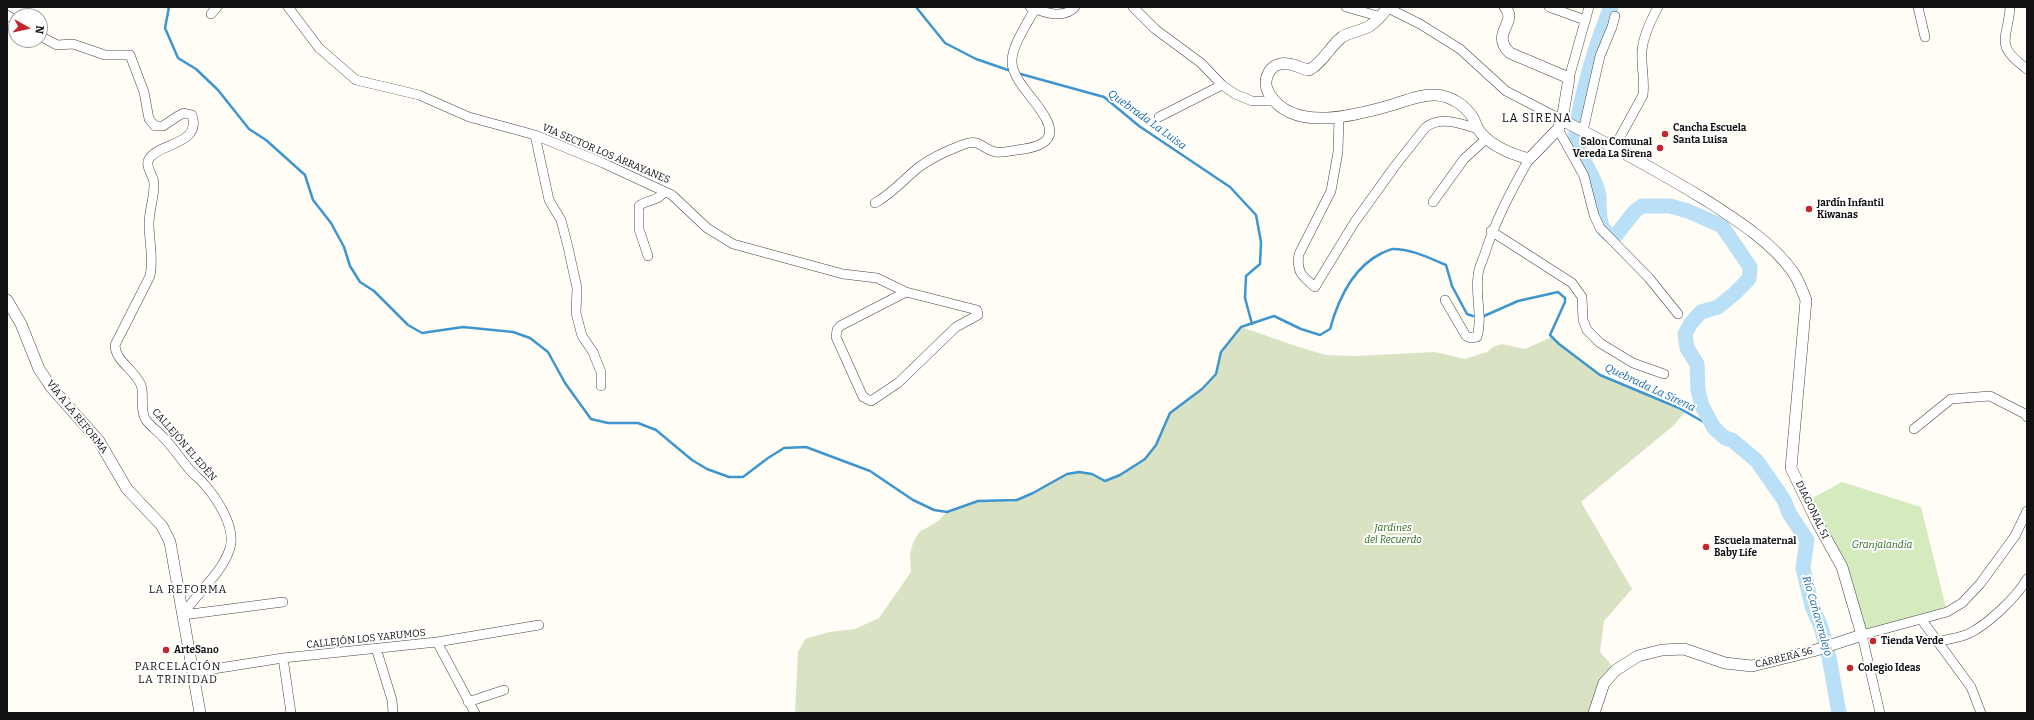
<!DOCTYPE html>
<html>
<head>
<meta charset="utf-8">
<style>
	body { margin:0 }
	#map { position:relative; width:2034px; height:720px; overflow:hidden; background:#fffdf5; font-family:Bitter,serif }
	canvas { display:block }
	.frame { position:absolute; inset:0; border:8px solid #111; pointer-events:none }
	.north { position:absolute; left:8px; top:8px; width:40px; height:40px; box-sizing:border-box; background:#fff; border:1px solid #a0a0a0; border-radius:50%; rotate:98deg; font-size:11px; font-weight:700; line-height:16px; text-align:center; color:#111 }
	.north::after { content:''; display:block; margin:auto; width:14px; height:18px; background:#c4262e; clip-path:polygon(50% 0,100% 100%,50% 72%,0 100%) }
</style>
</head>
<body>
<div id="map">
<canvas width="2034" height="720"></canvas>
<div class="frame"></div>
<div class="north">N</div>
</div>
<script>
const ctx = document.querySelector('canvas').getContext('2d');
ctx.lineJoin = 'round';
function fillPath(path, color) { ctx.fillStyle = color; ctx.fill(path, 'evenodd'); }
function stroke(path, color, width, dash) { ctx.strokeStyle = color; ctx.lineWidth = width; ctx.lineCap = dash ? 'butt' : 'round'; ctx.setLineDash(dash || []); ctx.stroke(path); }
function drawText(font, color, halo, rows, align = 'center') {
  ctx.font = font + ' Bitter,serif'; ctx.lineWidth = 4; ctx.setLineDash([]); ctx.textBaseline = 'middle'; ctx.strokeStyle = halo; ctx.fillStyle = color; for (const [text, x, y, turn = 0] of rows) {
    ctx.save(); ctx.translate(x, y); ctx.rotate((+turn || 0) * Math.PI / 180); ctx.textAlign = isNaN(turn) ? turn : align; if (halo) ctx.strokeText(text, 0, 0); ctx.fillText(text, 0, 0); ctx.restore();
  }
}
const green = new Path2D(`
	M1842,482L1921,507L1947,612L1862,635L1846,580L1807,501Z`);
const cemetery = new Path2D(`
	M1241,327L1302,348L1326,355L1355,356L1435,352L1465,359L1487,352L1493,347L1502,344L1525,349L1552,337L1600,375L1685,412L1673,426L1581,502L1632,589L1604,621L1600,652L1616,670L1594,713H795L798,652L805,639L829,632L855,629L879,618L911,572L910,554L913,543L919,532L937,522L947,512L978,501L1017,500L1033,493L1067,474L1079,472L1092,474L1105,481L1120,475L1145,459L1156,445L1170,413L1202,389L1216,374L1221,352Z`);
const pitch = new Path2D(`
	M1665,127L1671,131L1666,141L1659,138Z`);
const stream = new Path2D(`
	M169,7L165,28L178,58L196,69L218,90L249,129L266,140L305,175L313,200L331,223L344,247L350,266L360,282L374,291L408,325L422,333L463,327L513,332L530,338L548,352L565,383L591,419L608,423H638L656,430L692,460L707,469L729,477H743L768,458L784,448L806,447L870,471L913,500L934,510L947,512L978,501L1017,500L1033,493L1067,474L1079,472L1092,474L1105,481L1120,475L1145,459L1156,445L1170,413L1202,389L1216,374L1221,352L1241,327L1274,316L1301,329L1320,335L1330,329C1338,300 1353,267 1382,253C1386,252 1390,249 1393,249C1412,249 1429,258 1446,265L1452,286L1467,314L1473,316
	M916,7L945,43L976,59L1011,71
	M1017,73L1104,97L1139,126L1230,187L1256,215L1261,242L1260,264L1246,276L1245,298L1252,324
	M1484,316L1518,301L1558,292L1565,298V302L1550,335L1559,344L1600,375L1679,408L1714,428`);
const river = new Path2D(`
	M1611,7C1598,38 1589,69 1581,103C1579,114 1575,128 1576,139C1579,159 1595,175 1599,195C1600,207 1596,237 1616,235L1635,211L1642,206H1670L1688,211L1722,226L1750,267L1749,279L1734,294L1718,307L1701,312L1691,323L1685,334L1687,348L1697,364L1698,390L1702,406L1714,428L1725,438L1732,440L1757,461L1784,500L1789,513L1807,540L1803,568L1812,606L1821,627L1829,657L1839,713`);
const minor = new Path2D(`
	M288,7L319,48L356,80L419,95L469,117L535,135L603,163L672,195L707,228L733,244L843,274L877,278L906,292L977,310L978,315L956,327L898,383L871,401L863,397L836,337L837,330L840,326L906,292
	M1030,7C1043,12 1063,20 1075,7
	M1133,7L1155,29L1201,63L1222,85L1235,94L1252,101H1273
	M1346,7L1381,17
	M1549,7L1585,20
	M1918,7L1925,37
	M2010,7C2008,40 1993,44 2027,69
	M1388,8L1420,24L1460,49L1506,91L1562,120
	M211,14L217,7
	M7,15L16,21
	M40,36L57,45L73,44L105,55H130L144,92L149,119L155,126H163L178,116L184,113L192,115C202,145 158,143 149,159C144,166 155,177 154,185C154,198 149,211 149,224C149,242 154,258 150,276L115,345C115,361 135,370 141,385C145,396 139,409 146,420C151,427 158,431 163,437C173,447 181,460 190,470C195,476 201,480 205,485C218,500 236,528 230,548C222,574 197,592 183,615
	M1569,78L1589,7
	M1159,117L1222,85
	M1339,117L1338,152L1331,191L1299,254C1296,272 1302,276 1315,287L1354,223L1395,166L1425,128C1440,115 1462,124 1478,129
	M1558,129L1584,176L1594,215L1600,228L1649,278L1678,314
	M1583,131L1600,56L1612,27L1615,16
	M535,135L549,200L561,220L568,247L577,288L576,313L582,336L593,352L601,372V386
	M1614,148L1643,95C1645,80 1641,66 1642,51C1643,36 1651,20 1658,7
	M1433,202L1464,159L1487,138
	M875,203C894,192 903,180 919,167C931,158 949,150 962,145C980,137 982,150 996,152C1003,153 1010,151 1017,150C1035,148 1059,143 1046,119C1038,102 1012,80 1012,62C1011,47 1028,22 1035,9
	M1491,231L1572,283L1582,297L1583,320L1587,330L1600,343L1633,363L1664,374
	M648,256L639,229V206C647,199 659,202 664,191
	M1445,300L1466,336L1471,338L1477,337C1483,318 1475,296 1478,276C1478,269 1482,262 1484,256C1495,221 1511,191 1529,159
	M1914,429L1951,399L1990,396L2025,414L2027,417
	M183,615L283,602
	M1921,619L1971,687L1981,713
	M437,642L475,713
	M1937,642C1947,639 1959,638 1968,634C1987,625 2016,598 2027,579
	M376,648L392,700L393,713
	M283,658L291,713
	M194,672L283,658L437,642L539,625
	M468,702L504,690
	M1880,713L1862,635L1947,612L1962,603L1980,584L2015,536L2027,511`);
const tertiary = new Path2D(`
	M1388,7C1383,14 1376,22 1368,27C1360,31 1350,32 1342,37C1329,47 1324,62 1309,70C1302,69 1296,65 1289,64C1270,60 1260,81 1270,95C1294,133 1357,115 1392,105C1405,101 1421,94 1436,95C1451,96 1465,105 1473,118C1475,121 1476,126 1478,129C1489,146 1511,154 1529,159L1558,129L1562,120L1569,78L1510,53C1489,33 1519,23 1505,7
	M1562,120C1610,145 1658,171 1704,199C1735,219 1771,241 1793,272C1799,281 1802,290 1806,300L1791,468L1817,522L1842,567L1862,635L1813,651L1752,666L1725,663L1684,649L1662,650L1638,656L1616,670L1604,683L1594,713
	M7,300L21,324L39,369L51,387L99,441L127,489L162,526L170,542L200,713`);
const markers = [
	[1665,134,4,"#c4262e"],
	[1660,148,4,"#c4262e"],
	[1809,209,4,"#c4262e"],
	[1706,547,4,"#c4262e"],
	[1873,641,4,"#c4262e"],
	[166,650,4,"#c4262e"],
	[1850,668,4,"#c4262e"]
];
const poiNames = [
	["Cancha Escuela",1673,128],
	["Santa Luisa",1673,140],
	["Salon Comunal",1652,142,"right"],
	["Vereda La Sirena",1652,154,"right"],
	["Jardín Infantil",1817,203],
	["Kiwanas",1817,215],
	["Escuela maternal",1714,541],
	["Baby Life",1714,553],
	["Tienda Verde",1881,641],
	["ArteSano",174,650],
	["Colegio Ideas",1858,668]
];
const streetNames = [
	["VIA SECTOR LOS ARRAYANES",606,154,23],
	["VÍA A LA REFORMA",77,417,51],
	["CALLEJÓN EL EDÉN",184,445,49],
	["DIAGONAL 51",1812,510,64],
	["CALLEJÓN LOS YARUMOS",366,639,-6],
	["CARRERA 56",1784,658,-14]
];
const parkNames = [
	["Jardines",1393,528],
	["del Recuerdo",1393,540],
	["Granjalandia",1882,545]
];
const waterNames = [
	["Quebrada La Luisa",1147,120,36],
	["Quebrada La Sirena",1650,388,25],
	["Río Cañaveralejo",1817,616,74]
];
const neighbourhoodNames = [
	["LA REFORMA",188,590],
	["PARCELACIÓN",178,667],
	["LA TRINIDAD",178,680]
];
const quarterNames = [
	["LA SIRENA",1537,119]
];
fillPath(green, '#d5ebbd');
fillPath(cemetery, '#d9e3c4');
fillPath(pitch, '#e6f2cf');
stroke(stream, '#3f96cf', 2.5);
stroke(river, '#b9e0f7', 15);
stroke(minor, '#444', 10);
stroke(tertiary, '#444', 12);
stroke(minor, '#fff', 9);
stroke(tertiary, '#fff', 11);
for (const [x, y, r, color] of markers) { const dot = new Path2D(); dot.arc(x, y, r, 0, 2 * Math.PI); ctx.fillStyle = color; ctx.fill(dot); stroke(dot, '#fff', 1.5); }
drawText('bold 10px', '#111', '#fff', poiNames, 'left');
drawText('10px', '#111', '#fff', streetNames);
drawText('italic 10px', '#2f6b1f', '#fff', parkNames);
drawText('italic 11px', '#1768a6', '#fff', waterNames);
ctx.letterSpacing = '1px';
drawText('11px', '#111', '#fff', neighbourhoodNames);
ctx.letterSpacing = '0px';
ctx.letterSpacing = '1px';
drawText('12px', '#111', '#fff', quarterNames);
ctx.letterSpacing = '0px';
</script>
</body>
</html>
